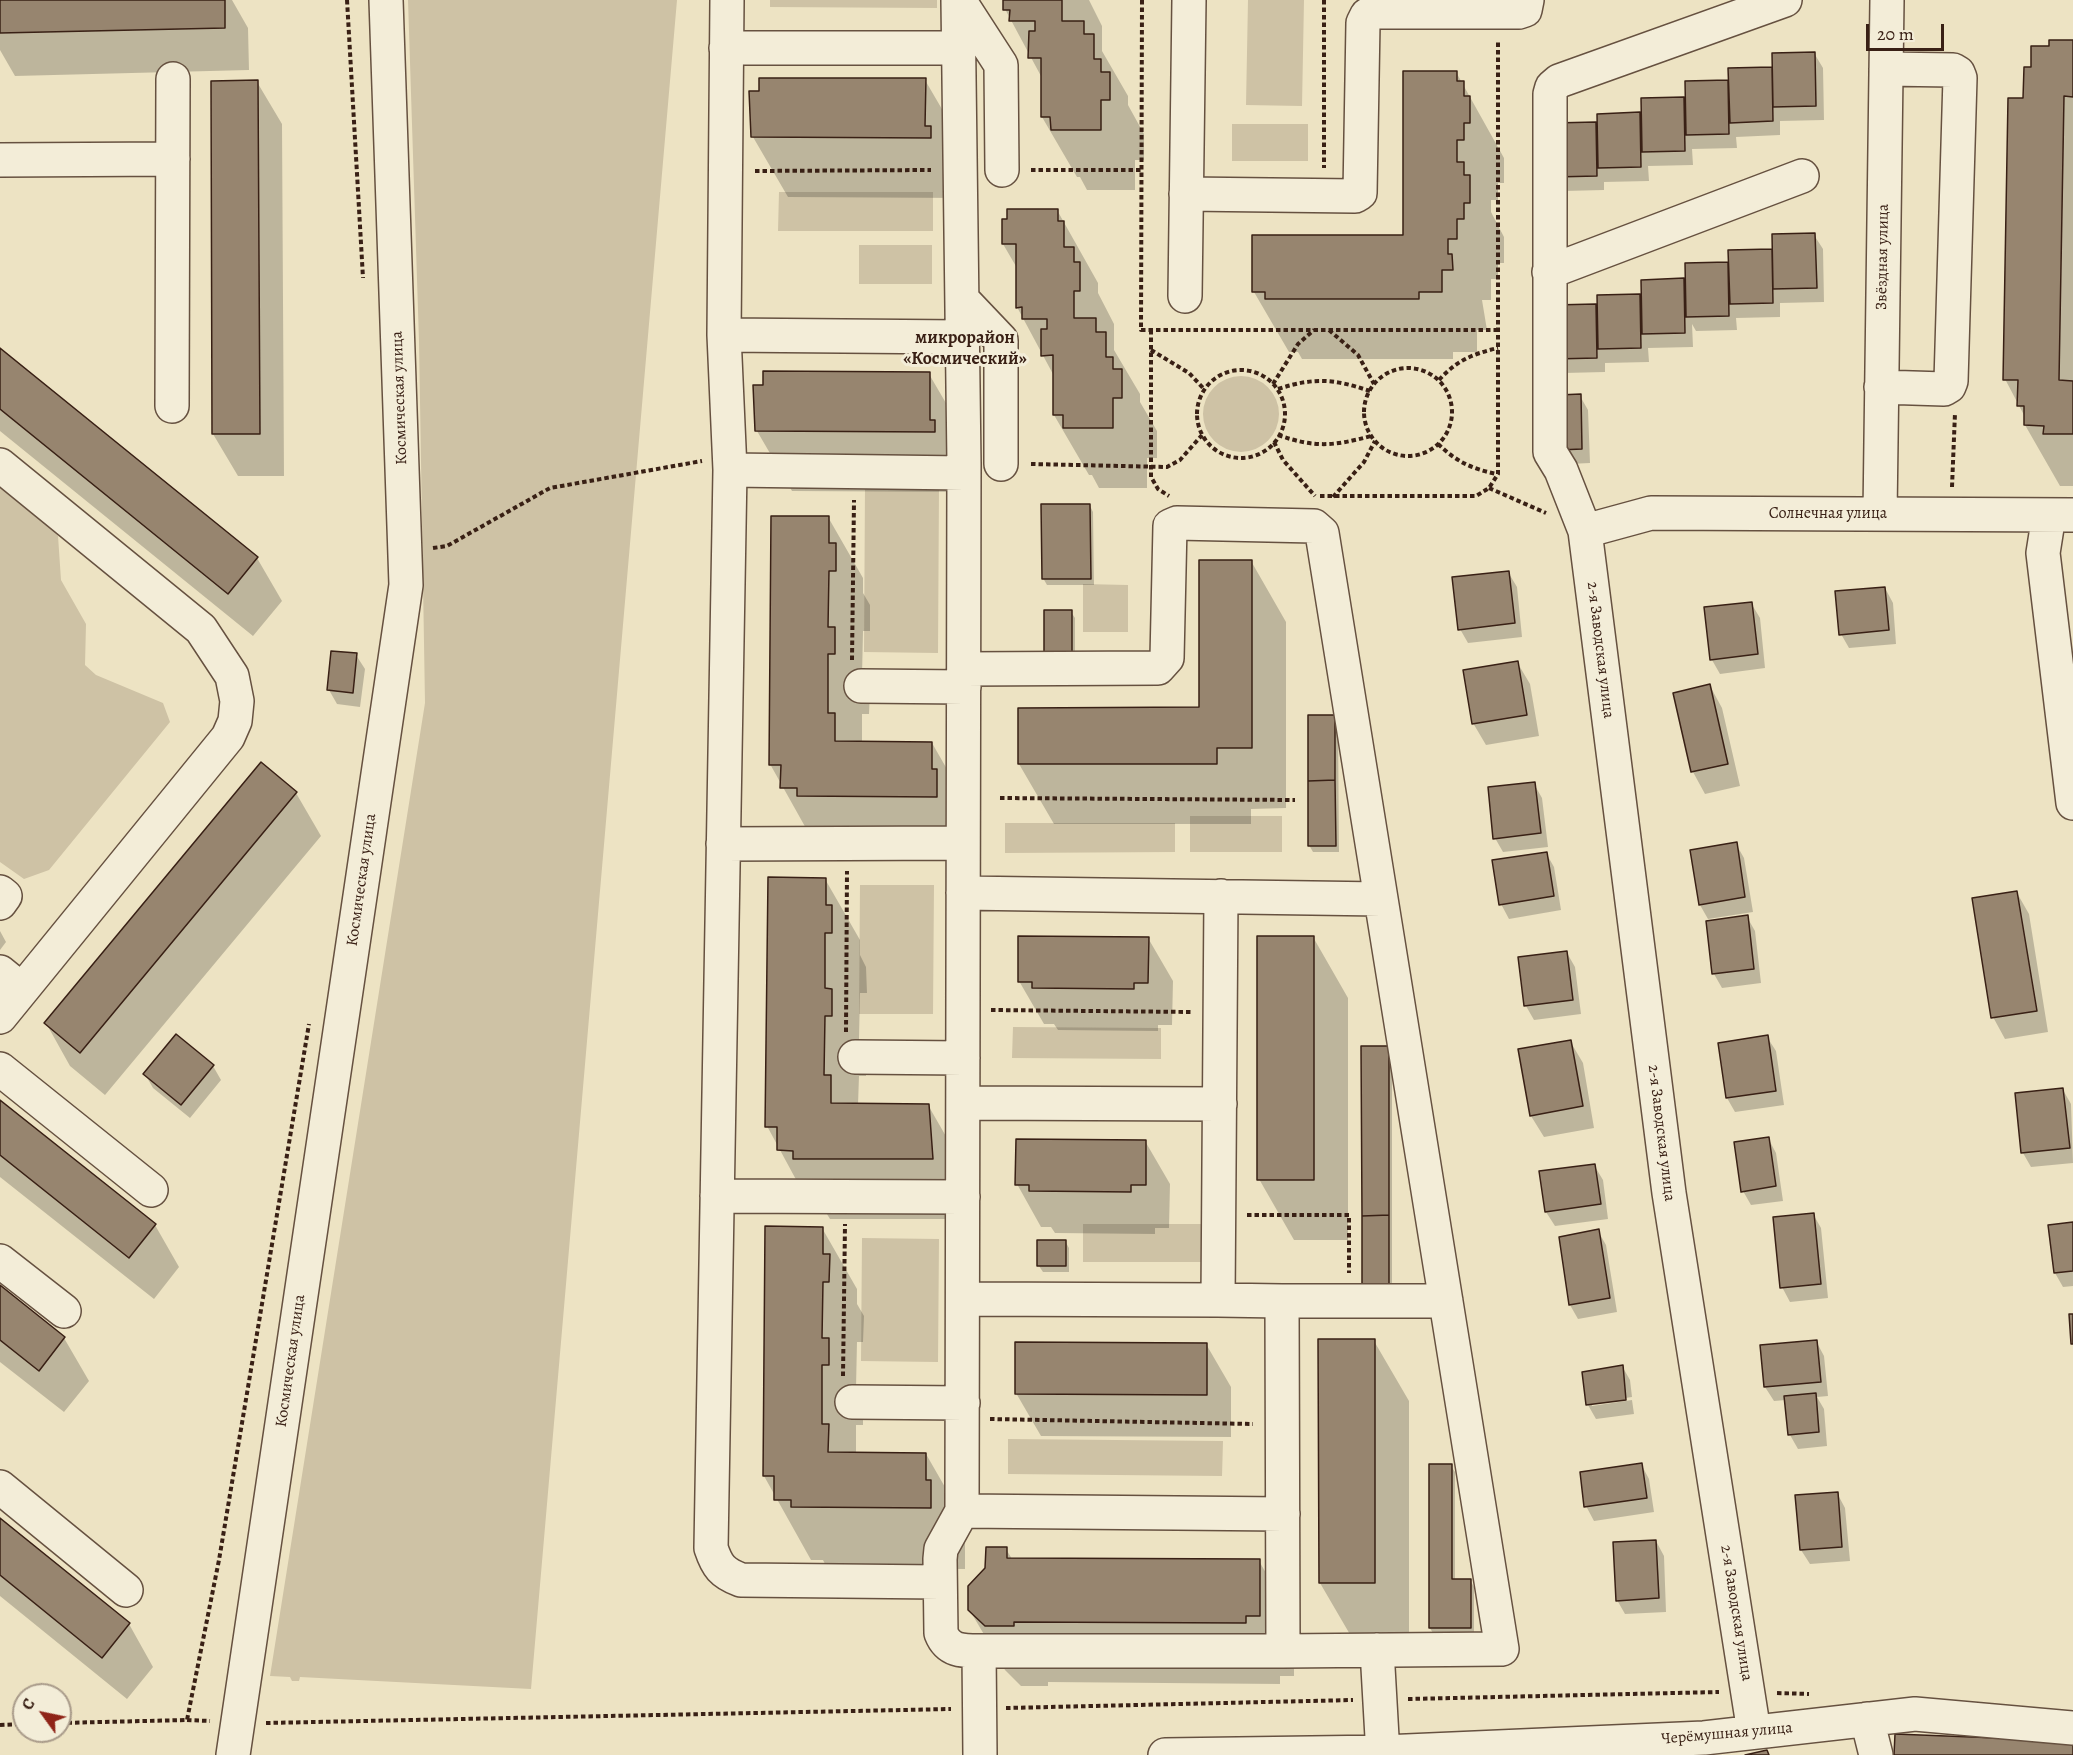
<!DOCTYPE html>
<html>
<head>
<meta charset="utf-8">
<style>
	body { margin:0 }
	#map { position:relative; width:2073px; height:1755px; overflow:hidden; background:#ede3c3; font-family:Alegreya,serif }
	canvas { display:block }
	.north { position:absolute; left:12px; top:1683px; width:60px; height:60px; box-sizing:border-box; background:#f3edd8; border:2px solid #a99b8a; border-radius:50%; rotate:303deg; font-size:16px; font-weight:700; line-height:24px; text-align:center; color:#392015 }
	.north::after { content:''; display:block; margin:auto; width:21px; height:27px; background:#8f2418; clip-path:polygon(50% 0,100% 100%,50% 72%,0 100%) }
	.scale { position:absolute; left:1866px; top:24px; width:78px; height:27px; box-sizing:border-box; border:3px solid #392015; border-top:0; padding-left:8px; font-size:18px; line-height:21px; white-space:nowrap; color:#392015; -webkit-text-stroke:4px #f3edd8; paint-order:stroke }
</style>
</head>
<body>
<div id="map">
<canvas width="2073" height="1755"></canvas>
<div class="north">С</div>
<div class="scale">20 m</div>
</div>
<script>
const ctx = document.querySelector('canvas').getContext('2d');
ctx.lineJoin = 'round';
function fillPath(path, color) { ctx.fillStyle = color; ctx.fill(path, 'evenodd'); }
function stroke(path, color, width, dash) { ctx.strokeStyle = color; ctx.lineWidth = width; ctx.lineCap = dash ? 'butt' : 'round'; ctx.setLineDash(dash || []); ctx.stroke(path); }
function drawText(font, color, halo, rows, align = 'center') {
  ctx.font = font + ' Alegreya,serif'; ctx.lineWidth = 6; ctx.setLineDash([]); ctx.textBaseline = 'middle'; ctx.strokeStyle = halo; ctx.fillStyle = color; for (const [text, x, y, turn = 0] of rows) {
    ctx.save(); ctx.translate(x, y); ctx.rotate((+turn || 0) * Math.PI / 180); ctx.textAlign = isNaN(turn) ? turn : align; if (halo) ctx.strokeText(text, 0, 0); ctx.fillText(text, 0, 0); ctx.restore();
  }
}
const green = new Path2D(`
	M408,0H677L531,1689L300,1677L299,1681H292L290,1677L270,1676L425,703L419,341Z
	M770,0H937V8L770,7Z
	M1248,0H1304L1302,106L1246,105Z
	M1232,124H1308V161H1232Z
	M779,192H933V231H778Z
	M859,245H932V284H859Z
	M1203 414a38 38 0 1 1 76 0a38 38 0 1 1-76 0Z
	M0,482L38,513L58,536L61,580L86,624L85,665L96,675L163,703L170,722L49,870L24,879L0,862Z
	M865,486L939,487L938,653L864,652Z
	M1083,584L1128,585V632H1083Z
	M1190,816H1282V852H1190Z
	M1005,823H1175V852L1005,853Z
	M860,885H934L933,1014H859Z
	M1013,1027L1161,1028V1059L1012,1058Z
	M1083,1224H1202V1262H1083Z
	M862,1238L939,1239L938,1362L861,1361Z
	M1008,1439L1223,1441L1222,1476L1008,1474Z`);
const shadow = new Path2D(`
	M0,0H232L248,28L249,70L15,76L0,50V91Z
	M1005,0H1089L1102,26V51L1128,96V105L1144,134V160H1135V190H1087L1080,177H1077L1042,117V78L1005,9Z
	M2073,42V486H2060L2025,425V417L2005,379L2024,100L2033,69L2050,48Z
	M1814,53L1823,68L1824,120L1780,121V135L1736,137L1737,148L1692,149L1693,165L1648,166L1649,181L1604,182V190L1564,191L1554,125L1599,124V115L1643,114L1642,99L1687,98L1686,83L1730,82V70L1774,69Z
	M1456,72L1504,158V183H1498V200H1491V212L1504,237V263H1498V279H1491V300H1482L1487,330H1477V352H1453V359H1302L1298,352H1289L1254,292L1405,237Z
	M925,80L960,140L965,198L788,197L753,137Z
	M257,82L282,124L284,476H238L213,434Z
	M1057,210L1098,283V293L1114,324V350L1140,394V402L1157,431V458H1147V488H1099L1092,475H1089L1054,415V376L1017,307V268L1003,244Z
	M1814,235L1823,249L1824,302L1780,303V317L1736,318L1737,330L1696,331L1692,324L1693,347L1648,348L1649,362L1605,363V372L1564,373L1554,306L1599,305L1639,295L1643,302L1683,280L1687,287L1686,264L1730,263V251L1774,250Z
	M0,350L257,558L282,601L253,636L0,431Z
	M929,374L964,434L969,492L792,491L757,431Z
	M1580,396L1588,410L1590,463L1569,464L1561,449Z
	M1090,506L1093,512L1094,585H1047L1043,578Z
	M828,517L863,578V593L870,605V631H863L862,676L870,689L869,714H862V743H932L967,804L971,832L817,848L770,764Z
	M1251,561L1286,622V808L1251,809V824H1054L1019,764L1200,709Z
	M1508,572L1517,587L1522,637L1468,643L1460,629Z
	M1885,588L1893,603L1896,644L1849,648L1841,634Z
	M1751,603L1760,618L1765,668L1720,674L1712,660Z
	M1071,612L1075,618V662H1049Z
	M356,655L365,669L360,707L337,704L329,690Z
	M1517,662L1530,684L1539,736L1486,745L1473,723Z
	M1710,686L1722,708L1740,786L1705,794L1693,772L1675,694Z
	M1334,716L1338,723L1339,852H1313L1309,845Z
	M1534,784L1542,798L1548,847L1503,852L1495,838Z
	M296,793L321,836L105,1095L70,1066L46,1023Z
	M1736,844L1744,858L1753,912L1708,919L1700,905Z
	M1546,853L1554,867L1561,910L1509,919L1501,904Z
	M825,879L860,940V955L866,967L867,993H860L859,1039L866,1051V1076H859L858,1105H928L963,1166L967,1219H830L825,1211H813L767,1126Z
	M2017,893L2029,914L2048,1032L2005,1039L1993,1017Z
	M1747,917L1755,931L1761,983L1722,988L1714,974Z
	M0,931L6,942L0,950Z
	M1313,937L1348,998V1240H1294L1259,1179Z
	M1148,938L1173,981L1172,1025H1158V1031L1058,1030L1054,1024H1044L1019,981Z
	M1567,953L1575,967L1581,1014L1534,1020L1526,1006Z
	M1767,1037L1776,1051L1784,1105L1735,1112L1727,1098L1719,1044Z
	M1570,1041L1583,1063L1594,1128L1544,1137L1531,1116Z
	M1388,1048L1392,1054V1290H1367L1363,1283Z
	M213,1066L221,1080L190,1118L153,1088L145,1074Z
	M2063,1090L2071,1104L2073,1163L2031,1167L2023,1153Z
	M0,1102L155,1225L179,1267L154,1299L0,1177Z
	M1768,1138L1776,1153L1783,1201L1751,1205L1743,1191Z
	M1145,1141L1170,1184L1169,1228H1155V1234L1055,1233L1051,1227H1041L1017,1184Z
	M1594,1165L1603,1180L1608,1219L1555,1226L1546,1212L1541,1173Z
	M1813,1214L1821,1228L1828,1298L1790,1302L1782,1287Z
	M2073,1223V1286L2063,1287L2055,1273Z
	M822,1228L857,1289V1304L864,1316L863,1342H857L856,1388L863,1400V1425H856V1454H926L961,1515L960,1535L965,1543V1569L827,1568L823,1560H811L764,1476Z
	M1598,1231L1606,1245L1617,1312L1578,1319L1570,1305L1560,1238Z
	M1065,1241L1069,1248V1272H1043L1039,1266Z
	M0,1287L64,1338L89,1381L64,1412L0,1362Z
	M1374,1341L1409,1401V1643H1355L1320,1583Z
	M1816,1341L1824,1356L1828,1396L1817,1397L1824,1409L1827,1446L1798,1449L1790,1435L1786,1400L1774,1401L1765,1387L1762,1346Z
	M1206,1344L1231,1387V1437L1041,1436L1016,1393Z
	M1622,1366L1630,1380L1632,1397L1592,1403V1406L1632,1400L1634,1414L1596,1419L1588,1405L1584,1373Z
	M1641,1464L1649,1479L1654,1512L1594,1521L1586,1506Z
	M1451,1466L1455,1472V1580H1470L1474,1587V1634L1434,1635L1430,1628Z
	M1837,1493L1845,1508L1850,1561L1810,1564L1801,1550Z
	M0,1520L129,1624L153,1667L127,1699L0,1596Z
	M1656,1541L1664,1556L1666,1612L1625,1614L1617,1600Z
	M1006,1549L1012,1559L1259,1561L1294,1621V1676H1280V1684L1048,1682V1686H1021L1005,1670L969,1609Z`);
const building = new Path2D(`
	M0,0H225V28L0,33Z
	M1003,0H1062V21H1084V34H1094V59H1101V72H1110V100H1101V130H1051L1050,117H1041V58H1028L1029,31H1035V21H1009L1010,10H1003Z
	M2049,40H2073V97L2064,96L2059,380L2073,381V434H2043L2044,426L2024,425V406H2017L2018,380H2003L2008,98H2023L2024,67H2031V46H2049Z
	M1815,52L1816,106L1773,107L1772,53Z
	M1772,67L1773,121L1730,123L1728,68Z
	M1403,71H1457V81H1464V96H1470V123H1464V140H1457V162H1464V175H1470V203H1464V219H1457V239H1448V254H1452L1453,270H1442V292H1419V299H1265V292H1252V235H1403Z
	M759,78H926L925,126H931V138L751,137L749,91H759Z
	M258,80L260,434H212L211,81Z
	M1728,80L1729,134L1686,135L1685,81Z
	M1684,97L1685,151L1642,152L1641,98Z
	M1640,112L1641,167L1598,168L1597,114Z
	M1596,122L1597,176L1554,177L1553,123Z
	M1007,209H1058V221H1064V247H1074V262H1080V291H1074V318H1096V332H1106V357H1113V369H1122V398H1113V428H1063V415H1053V355L1041,356V329H1047V319H1022V307L1016,308V244H1002V219H1007Z
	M1815,233L1817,288L1773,289L1772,234Z
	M1772,249L1773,303L1730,304L1728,250Z
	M1728,262L1729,316L1686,317L1685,263Z
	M1684,278L1685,333L1642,334L1641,280Z
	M1640,294L1641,348L1598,349L1597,295Z
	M1596,304L1597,358L1554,359L1553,305Z
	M0,348L258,557L228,594L0,409Z
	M763,371L930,372V420H935V432L755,431L753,385H763Z
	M1581,394L1582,449L1559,450L1558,395Z
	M1041,504H1090L1091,579H1042Z
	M771,516H829V543H836V571H829L828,627H835V654H828V713H835V741L932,742V769H937V797L797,796V788H780L781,765H769Z
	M1199,560H1252V748H1217V764H1018V708L1199,707Z
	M1509,571L1515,623L1458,630L1452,577Z
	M1885,587L1889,630L1839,635L1835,591Z
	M1752,602L1758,654L1710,660L1704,607Z
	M1044,610H1072V656H1044Z
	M331,651L357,653L353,693L327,690Z
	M1518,661L1527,715L1472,724L1463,670Z
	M1710,684L1728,764L1691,772L1673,693Z
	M1308,715H1335V780L1308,781Z
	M261,762L297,792L80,1053L44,1023Z
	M1335,780L1336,846H1308V781Z
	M1535,782L1541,833L1493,839L1488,787Z
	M1737,842L1745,897L1699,905L1690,850Z
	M1547,852L1554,896L1499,905L1492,860Z
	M768,877L826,878V905H832V933H825V988L832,989V1016H825L824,1075H831V1103L929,1104L933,1159H793V1151L777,1150V1127H765Z
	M2017,891L2037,1011L1991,1018L1972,898Z
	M1748,915L1754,969L1712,974L1706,921Z
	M1018,936L1149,937L1148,983H1134V989L1032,988V982H1018Z
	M1257,936H1314V1180H1257Z
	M1567,951L1573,1000L1524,1006L1518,957Z
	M176,1034L214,1065L181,1105L143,1074Z
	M1768,1035L1776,1091L1726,1098L1718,1043Z
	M1571,1040L1583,1106L1530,1116L1518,1049Z
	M1361,1046H1389V1215L1362,1216Z
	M2063,1088L2070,1148L2021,1153L2015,1093Z
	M0,1100L156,1224L129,1258L0,1155Z
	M1769,1137L1776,1186L1741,1192L1734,1142Z
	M1016,1139L1146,1140V1185H1131V1192L1029,1191V1185H1015Z
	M1595,1164L1601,1204L1545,1212L1539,1171Z
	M1814,1213L1821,1284L1780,1288L1773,1217Z
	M1389,1215V1284H1362V1216Z
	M2073,1222V1271L2054,1273L2048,1225Z
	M765,1226L823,1227V1254H830L829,1282H823L822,1338H829V1365H822V1424H829L828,1452L926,1453V1480H931V1508L791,1507V1500H774V1476H763Z
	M1599,1229L1610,1298L1569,1305L1559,1237Z
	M1037,1240H1066V1266H1037Z
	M0,1285L65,1337L39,1371L0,1340Z
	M2069,1314H2073V1344H2071Z
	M1318,1339H1375V1583H1319Z
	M1817,1340L1821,1382L1764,1387L1760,1345Z
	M1015,1342L1207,1343V1395L1015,1394Z
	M1623,1365L1626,1400L1586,1405L1582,1372Z
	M1816,1393L1819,1432L1788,1435L1784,1396Z
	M1642,1463L1647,1498L1584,1507L1580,1472Z
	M1429,1464H1452V1579H1471V1628H1429Z
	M1838,1492L1842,1547L1800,1550L1795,1495Z
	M0,1518L130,1623L102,1658L0,1575Z
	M1656,1540L1659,1598L1616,1601L1613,1542Z
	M986,1547H1007V1558L1260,1559V1616H1246V1623L1014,1622V1626H985L968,1610V1586L985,1568Z
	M1895,1734L2073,1741V1755H1894Z
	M1767,1750L1769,1755H1745Z`);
const path = new Path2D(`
	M347,0L363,278
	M1142,0L1141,330H1498
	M1324,0V168
	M1031,170H1141
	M755,171L931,170
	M1151,330V477L1158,489L1169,496
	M1329,330L1358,355L1374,384
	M1151,350L1189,373L1204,389
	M1364 412a44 44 0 1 1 88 0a44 44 0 1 1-88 0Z
	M1197 414a44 44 0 1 1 88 0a44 44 0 1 1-88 0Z
	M1439,380C1456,361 1472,354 1498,348
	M1273,384L1298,344L1314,330
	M1278,389C1315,377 1334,379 1370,391
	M1278,435C1315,448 1334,446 1371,436
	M1274,442L1283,460L1315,496
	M1438,444C1457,462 1472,469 1497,474
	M1031,464L1167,467L1180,460L1202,435
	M1952,487L1955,413
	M1489,488L1546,513
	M1320,496H1476L1489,488L1498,474V40
	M1333,497L1364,462L1375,441
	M433,548L447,546L550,488L702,461
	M852,660L854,500
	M1000,798L1295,800
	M991,1010L1191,1012
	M846,1032L847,871
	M1247,1215H1349V1273
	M843,1376L845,1224
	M990,1419L1253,1424
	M1777,1693L1809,1694
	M1408,1699L1719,1692
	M1006,1708L1353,1700
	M187,1720L210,1721
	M60,1723L187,1720L219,1560L309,1024
	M266,1723L951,1709
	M0,1725L24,1724`);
const minor = new Path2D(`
	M727,0L724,335L730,470L711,1548C717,1566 722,1573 741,1580L940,1582
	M958,0L964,463L962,1511L941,1549L940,1559L941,1633C948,1651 962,1651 979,1651L980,1755
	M959,0L1001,65L1002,170
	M726,48H959
	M0,160L173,159
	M1186,194L1355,196L1360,193L1363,23L1367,15L1373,12H1519L1525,10L1527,0
	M1549,272L1802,176
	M1185,296L1189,0
	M962,299L1001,340V464
	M724,335L962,337
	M1881,387L1944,389L1949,386L1951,381L1960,78L1958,73L1953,70L1886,69
	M172,406L173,79
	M0,465L201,629L232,676L237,701L235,721L228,737L22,990
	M730,470L964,473
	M1880,514L1887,0
	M2049,515L2043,553L2073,803
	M1585,531L1651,513L2073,515
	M964,669L1158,668L1167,658L1170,526L1177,523L1314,526L1322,533L1502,1649L1283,1651
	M861,686L964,687
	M723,844L963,843
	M0,892L5,896L0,903
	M963,893L1381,899
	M0,972L22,990L0,1017
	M855,1057L963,1058
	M0,1069L151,1190
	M963,1103L1220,1104
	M717,1196L963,1197
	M0,1261L64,1311
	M963,1299L1218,1300
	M1282,1301H1446
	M852,1402L963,1403
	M0,1487L126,1590
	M962,1511L1283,1514
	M1377,1650L1383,1755
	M979,1651H1283L1282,1301L1218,1300L1221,896
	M1867,1719L1876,1755
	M1754,1732L1669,1193L1585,531L1561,470L1550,452V94L1552,87L1559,81L1785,0
	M233,1755L406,585L386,0
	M1165,1755L1384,1752L1704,1738L1915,1714L2073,1728`);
const streetNames = [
	["Звёздная улица",1883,257,-89],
	["Космическая улица",400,398,-92],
	["Солнечная улица",1828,514],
	["2-я Заводская улица",1600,650,83],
	["Космическая улица",362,880,-82],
	["2-я Заводская улица",1661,1133,83],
	["Космическая улица",291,1361,-82],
	["2-я Заводская улица",1736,1613,81],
	["Черёмушная улица",1727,1734,-5]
];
const neighbourhoodNames = [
	["микрорайон",965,339],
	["«Космический»",965,360]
];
fillPath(green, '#cec2a5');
fillPath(shadow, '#0003');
fillPath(building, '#97856f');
stroke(building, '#392015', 1.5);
stroke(minor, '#665140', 36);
stroke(path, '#392015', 4, [4.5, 3]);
stroke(minor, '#f3edd8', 33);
drawText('16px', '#392015', '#f3edd8', streetNames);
drawText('bold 18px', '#392015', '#f3edd8', neighbourhoodNames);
</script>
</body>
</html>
